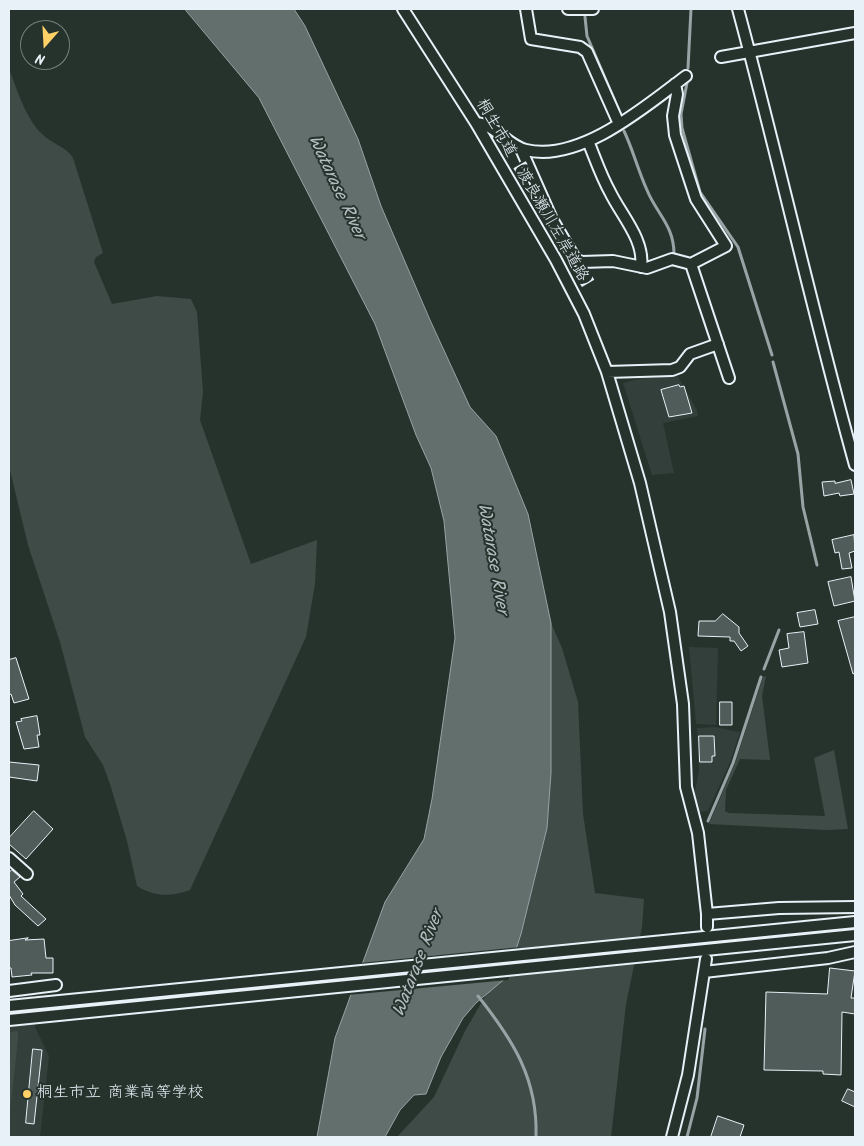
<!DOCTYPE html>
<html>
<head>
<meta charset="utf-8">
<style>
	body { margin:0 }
	#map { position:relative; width:864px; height:1146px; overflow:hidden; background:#26332d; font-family:Kalam,sans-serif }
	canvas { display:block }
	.frame { position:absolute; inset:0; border:10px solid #e8f1f8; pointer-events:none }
	.north { position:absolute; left:20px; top:20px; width:50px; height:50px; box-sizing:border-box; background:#26332d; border:1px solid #747f7e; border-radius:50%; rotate:199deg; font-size:14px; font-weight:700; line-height:20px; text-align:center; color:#e8f1f8 }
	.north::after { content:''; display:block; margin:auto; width:18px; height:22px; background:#ffd166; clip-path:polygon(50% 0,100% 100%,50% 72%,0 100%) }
</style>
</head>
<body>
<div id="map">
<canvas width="864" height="1146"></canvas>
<div class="frame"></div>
<div class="north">N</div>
</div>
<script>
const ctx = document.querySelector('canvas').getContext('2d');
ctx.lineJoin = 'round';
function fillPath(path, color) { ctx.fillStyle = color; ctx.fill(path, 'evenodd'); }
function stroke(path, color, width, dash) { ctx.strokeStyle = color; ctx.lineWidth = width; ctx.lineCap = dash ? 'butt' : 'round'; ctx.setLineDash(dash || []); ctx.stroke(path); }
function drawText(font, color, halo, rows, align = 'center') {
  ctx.font = font + ' Kalam,"Klee One",sans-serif'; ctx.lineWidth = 4; ctx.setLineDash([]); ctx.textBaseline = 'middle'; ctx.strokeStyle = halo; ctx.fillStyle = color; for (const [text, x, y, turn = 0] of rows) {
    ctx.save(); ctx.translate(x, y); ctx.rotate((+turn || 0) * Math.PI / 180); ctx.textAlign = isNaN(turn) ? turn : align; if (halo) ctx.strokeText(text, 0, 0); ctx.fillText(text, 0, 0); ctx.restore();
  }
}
const built = new Path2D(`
	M642,375H677L697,410L698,416L663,423L674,473L652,475L623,383L642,378Z
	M689,647L718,648L716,725L696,724Z
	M714,727L740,732L730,762L708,811L698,812L694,796L699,771L697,728Z
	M32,996L35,1027L49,1056L40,1137H9V999Z`);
const green = new Path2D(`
	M9,69C18,91 25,118 43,135C52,144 67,147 73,158L103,253L96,257L94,262L112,304L157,296L191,299L197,312L203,392L200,420L251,564L317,540L315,584L306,637L190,890C171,897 155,897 137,886L127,841L110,784L103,765L85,737L60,642L28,545L9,466Z
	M551,623L562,648L578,702L583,814L595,893L644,899L642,927L626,1004L611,1137H397L434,1097L465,1031L521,934L547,828L551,773Z
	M766,676L762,696L770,760L740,759L726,790L725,811L729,813L825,816L814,758L834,750L848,829L826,830L709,824L735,763L763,677Z
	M18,1031V1039L9,1120V1032Z`);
const water = new Path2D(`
	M185,9H294L305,26L358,139L381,206L430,320L470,407L496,436L528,514L551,623V773L547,828L521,934L507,977L476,1003L463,1018L441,1057L426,1094L414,1095L400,1110L385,1137H317L335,1038L385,902L424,839L432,799L455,638L444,521L431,468L416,435L375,324L259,98Z`);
const pier = new Path2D(`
	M520,947L508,980L348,995L360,963Z`);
const stream = new Path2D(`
	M585,17L587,36L621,115
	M688,68L691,9
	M687,83L681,114L682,128L700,192L738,247L772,355
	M624,131C633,150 638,170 647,190C656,213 674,225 674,254
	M773,362L798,454L803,507L817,565
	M764,669L779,630
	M708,821L733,763L761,677
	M478,996C513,1040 538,1079 536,1137
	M687,1137L697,1098L705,1029`);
const building = new Path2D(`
	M679,385L680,387L684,386L692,413L669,417L661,390Z
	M851,480L854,494L840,496L839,493L824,496L822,482L835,481V483Z
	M854,535L855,551L849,553L852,568L842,569L839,552L835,553L832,540Z
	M851,577L855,601L834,606L828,582Z
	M815,610L818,624L800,627L797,613Z
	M723,614L739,627V633L748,646L741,651L734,641H730V637L698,636L699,621H715Z
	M855,617V673L853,674L838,621Z
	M804,632L808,663L782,667L779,650L789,648L787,634Z
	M16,658L29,699L14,703L11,694L9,695V660Z
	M720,702H732V725H720Z
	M37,716L40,735H37L39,747L24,749L16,722L22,721L21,719Z
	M699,736H714L715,756H712V762H700Z
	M9,762L39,765L37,781L9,777Z
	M34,811L53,829L26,859L9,844V838Z
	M12,870L20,877L14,882L23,894L21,896L46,919L38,926L15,905L9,895V873Z
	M28,938L25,940L44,939L46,958H53V973H31L32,975L12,977L11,968H9V941Z
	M830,968L855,971L851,998H855V1014L842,1012L841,1075L823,1074V1071L764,1070L766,992L827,994Z
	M33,1049L42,1050L34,1124L26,1123Z
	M848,1089L855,1092V1107L842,1101Z
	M718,1116L744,1125L740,1137H711Z`);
const minor = new Path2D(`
	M403,9L476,123L556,260L584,314L607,372L640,483L670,612L683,704L686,787L698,833L707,914V927
	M526,9L531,39L580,47L587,52L619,124
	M568,9H593
	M738,9C779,161 813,314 855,465
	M721,57L855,33
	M675,84L677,94L673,116L675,135L696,199L726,246L691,264
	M476,123C495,124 508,146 526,150C580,163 646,106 686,76
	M588,141C595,158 601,176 610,192C621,215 645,240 641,267
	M521,149L552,219L576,260L582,262L613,261L647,268L672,259L691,264L729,378
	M607,372L672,370L680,367L690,354L718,344
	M9,858L27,874
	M707,914L779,908L855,907
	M704,972L828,958L855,952
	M9,991L56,985
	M9,1006L855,922
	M9,1020L855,935
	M672,1137L688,1075L706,959`);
const markers = [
	[27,1094,5,"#ffd166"]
];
const streetNames = [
	["桐生市道【渡良瀬川左岸道路】",535,198,60]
];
const poiNames = [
	["桐生市立 商業高等学校",37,1094]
];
const waterNames = [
	["Watarase River",335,188,65],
	["Watarase River",491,559,80],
	["Watarase River",420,964,-69]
];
fillPath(built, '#333f3a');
fillPath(green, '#3e4b47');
fillPath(water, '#636f6d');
stroke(water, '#98a3a5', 1);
fillPath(pier, '#26332d');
stroke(stream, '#98a3a5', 3);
fillPath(building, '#505c59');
stroke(building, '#e8f1f8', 1);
stroke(minor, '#e8f1f8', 14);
stroke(minor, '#26332d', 10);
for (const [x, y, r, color] of markers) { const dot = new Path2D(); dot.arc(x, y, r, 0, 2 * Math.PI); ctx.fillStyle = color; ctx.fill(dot); stroke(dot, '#26332d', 2); }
drawText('16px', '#e8f1f8', '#26332d', streetNames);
drawText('16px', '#e8f1f8', '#26332d', poiNames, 'left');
drawText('italic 18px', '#b3bdc0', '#26332d', waterNames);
</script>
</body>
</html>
